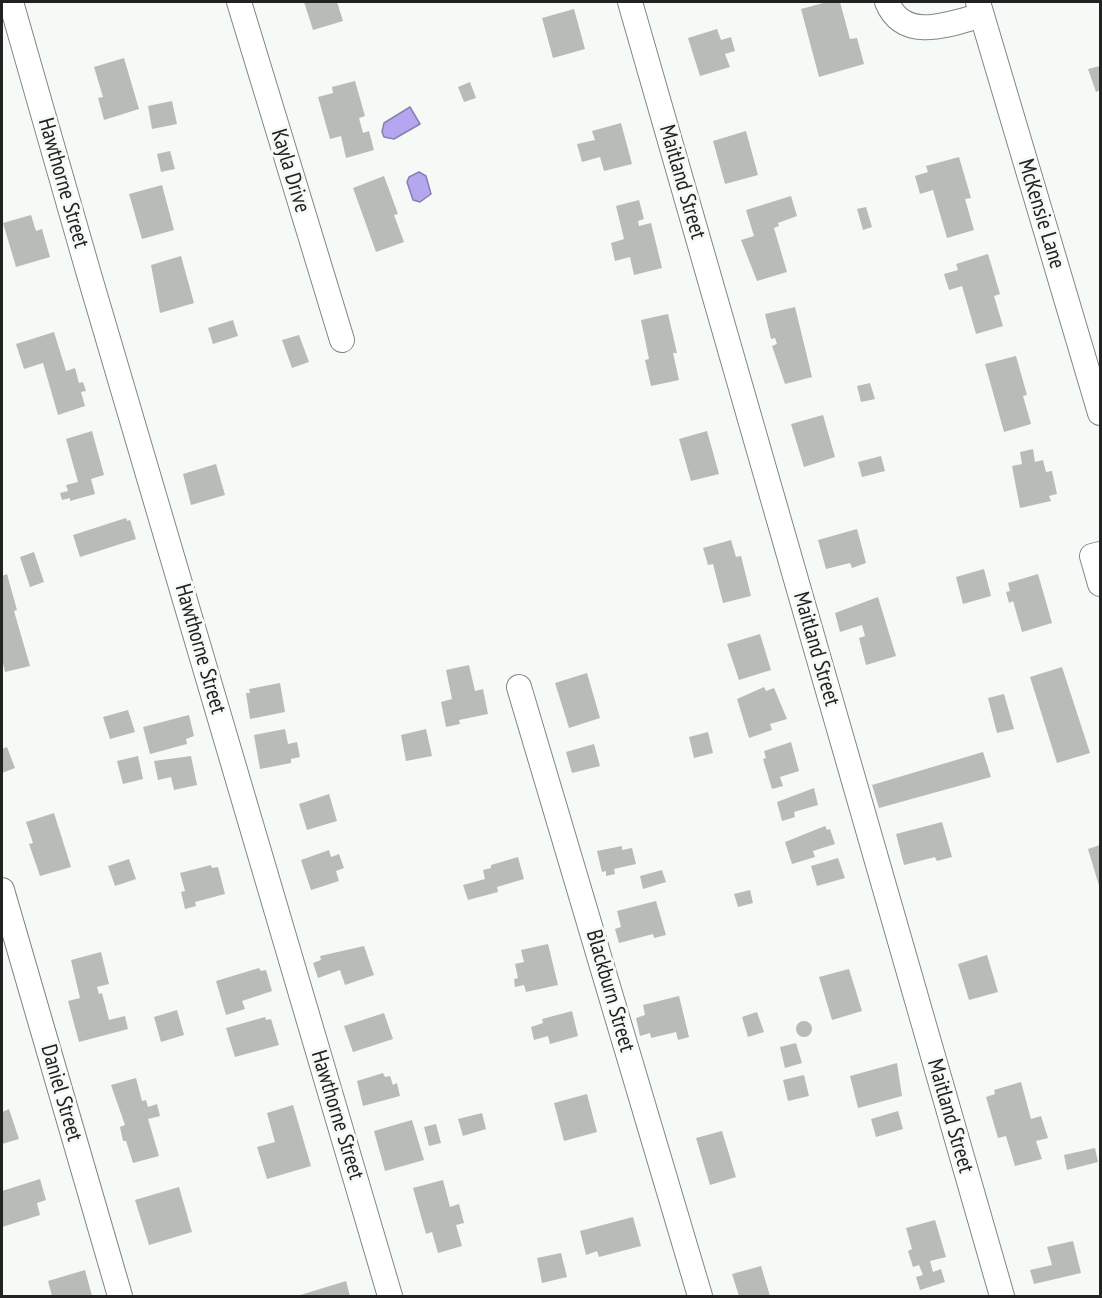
<!DOCTYPE html>
<html>
<head>
<meta charset="utf-8">
<style>
	body { margin:0 }
	#map { position:relative; width:1102px; height:1298px; overflow:hidden; background:#f6faf6; font-family:"PT Sans Narrow",sans-serif }
	canvas { display:block }
	.frame { position:absolute; inset:0; border:3px solid #212221; pointer-events:none }
</style>
</head>
<body>
<div id="map">
<canvas width="1102" height="1298"></canvas>
<div class="frame"></div>
</div>
<script>
const ctx = document.querySelector('canvas').getContext('2d');
ctx.lineJoin = 'round';
function fillPath(path, color) { ctx.fillStyle = color; ctx.fill(path, 'evenodd'); }
function stroke(path, color, width, dash) { ctx.strokeStyle = color; ctx.lineWidth = width; ctx.lineCap = dash ? 'butt' : 'round'; ctx.setLineDash(dash || []); ctx.stroke(path); }
function drawText(font, color, halo, rows, align = 'center') {
  ctx.font = font + ' "PT Sans Narrow",sans-serif'; ctx.lineWidth = 6; ctx.setLineDash([]); ctx.textBaseline = 'middle'; ctx.strokeStyle = halo; ctx.fillStyle = color; for (const [text, x, y, turn = 0] of rows) {
    ctx.save(); ctx.translate(x, y); ctx.rotate((+turn || 0) * Math.PI / 180); ctx.textAlign = isNaN(turn) ? turn : align; if (halo) ctx.strokeText(text, 0, 0); ctx.fillText(text, 0, 0); ctx.restore();
  }
}
const water = new Path2D(`
	M410,107L420,124L394,139L384,137L382,132L384,123Z
	M419,172L426,176L431,194L420,202L413,200L407,182L409,177Z`);
const building = new Path2D(`
	M304,2H337L343,21L313,30Z
	M827,2H840L850,39L857,38L864,64L819,77L801,9Z
	M574,9L585,49L553,58L542,18Z
	M717,29L721,40L731,37L735,51L725,54L730,67L700,76L688,38Z
	M124,58L139,109L104,120L98,98L103,97L94,67Z
	M1100,66V90L1096,92L1088,69Z
	M355,81L365,116L359,118L363,133L369,131L374,150L346,158L341,136L330,139L318,97L333,93L332,87Z
	M470,82L476,98L464,102L458,87Z
	M172,101L177,124L152,129L148,106Z
	M621,123L632,164L604,171L600,157L582,162L577,144L595,140L592,131Z
	M746,131L758,175L725,184L713,141Z
	M170,151L175,169L161,172L157,154Z
	M959,157L971,198L965,199L974,230L947,238L933,190L920,194L915,176L928,172L926,166Z
	M384,176L398,214L394,215L404,242L376,252L353,188Z
	M162,185L174,230L142,239L129,194Z
	M791,196L797,216L778,223L779,226L774,228L787,272L757,281L741,240L754,236L746,210Z
	M639,200L644,219L638,221L639,226L651,223L662,268L634,275L630,257L615,261L611,243L624,239L616,206Z
	M866,207L872,227L863,230L857,209Z
	M31,215L36,231L42,229L50,257L16,267L3,223Z
	M988,254L1000,294L994,296L1003,326L976,334L962,286L949,290L944,274L958,270L956,264Z
	M181,256L194,303L160,313L151,265Z
	M795,307L812,377L785,384L772,346L777,344L775,338L771,339L765,314Z
	M668,314L677,353H673L679,380L651,386L645,360L649,359L641,320Z
	M233,320L238,336L213,344L208,328Z
	M54,332L66,371L75,368L79,383L83,382L86,391L81,392L85,406L58,415L43,363L24,369L16,344Z
	M299,335L309,362L292,368L282,340Z
	M1016,356L1027,395L1023,396L1031,424L1004,432L985,364Z
	M870,383L875,399L861,402L857,386Z
	M823,415L835,457L804,467L791,424Z
	M92,431L104,475L91,479L95,494L70,501V498L62,500L60,493L68,491L66,485L78,482L66,439Z
	M707,431L719,474L691,481L679,439Z
	M1033,449L1035,462L1043,460L1046,472L1052,471L1057,494L1049,496L1051,501L1020,508L1012,466L1022,464L1020,452Z
	M881,456L885,471L862,477L858,462Z
	M216,464L225,495L191,505L183,474Z
	M126,518L127,521L130,520L136,539L80,557L73,535Z
	M857,529L866,563L852,568L850,563L826,569L818,540Z
	M731,540L736,557L741,556L751,596L723,603L713,564L708,565L703,548Z
	M34,552L44,582L30,587L20,557Z
	M984,569L991,596L963,604L956,577Z
	M7,574L17,610L14,611L30,666L5,672L2,659V576Z
	M1038,574L1052,623L1022,632L1013,601L1009,603L1006,592L1010,591L1008,583Z
	M878,597L896,656L866,665L859,638L865,636L862,625L840,632L835,613Z
	M760,634L771,670L739,680L727,644Z
	M469,665L475,691L483,689L488,714L459,720L460,724L446,727L441,702L452,699L446,670Z
	M1062,667L1090,753L1057,763L1030,677Z
	M587,673L600,718L569,728L555,683Z
	M280,683L285,712L250,719L246,693H250L249,689Z
	M764,687L766,691L774,688L787,719L770,724L772,730L749,738L737,699Z
	M1004,694L1014,729L997,733L988,698Z
	M128,710L135,732L110,739L103,717Z
	M189,715L194,736L186,739L187,744L150,754L143,727Z
	M285,729L288,744L297,742L300,757L291,759V763L260,769L254,735Z
	M426,729L432,756L406,761L401,735Z
	M708,732L713,753L694,758L689,737Z
	M791,742L799,771L780,777L783,786L772,789L763,759L766,758L764,751Z
	M594,744L600,766L572,773L566,752Z
	M7,747L15,768L2,773V749Z
	M983,752L991,777L879,808L872,785Z
	M138,756L143,779L123,784L117,761Z
	M191,756L197,785L174,790L171,777L158,780L154,761Z
	M814,788L818,805L794,812L795,817L782,821L777,802Z
	M329,794L337,821L307,830L299,804Z
	M54,813L71,867L40,876L29,844L33,843L26,822Z
	M942,822L952,857L937,861L935,857L904,865L896,834Z
	M825,826L827,830L830,829L835,844L813,851L815,857L792,864L785,842Z
	M1100,845V889L1088,849Z
	M622,846V850L632,848L636,864L614,869L615,874L606,876V871L602,872L597,851Z
	M329,850L331,857L339,854L344,868L336,871L339,881L311,890L301,860Z
	M518,857L524,879L497,887L498,892L468,900L463,885L485,879L483,870L491,868V865Z
	M838,858L845,878L817,886L811,866Z
	M129,859L136,879L115,886L108,866Z
	M211,865L212,868L218,867L225,894L195,902L196,906L185,909L181,892L185,891L180,873Z
	M662,870L666,882L643,889L640,876Z
	M750,890L753,903L738,907L734,894Z
	M656,901L666,935L654,938L653,934L619,943L615,929L621,927L617,911Z
	M548,944L558,985L526,992L524,985L515,987L514,979L518,978L515,964L524,962L521,950Z
	M364,946L374,975L345,985L340,970L318,978L313,963L321,960L320,956Z
	M101,952L109,984L97,987L99,994L102,993L109,1020L125,1016L128,1029L79,1042L68,1001L80,998L71,960Z
	M987,955L998,992L969,1000L958,964Z
	M259,968L261,971L266,970L272,991L242,1001L245,1009L226,1015L216,981Z
	M849,969L862,1011L832,1020L819,977Z
	M679,996L689,1037L678,1040L676,1032L651,1038L650,1033L640,1036L636,1018L645,1015L643,1005Z
	M177,1010L184,1035L161,1042L154,1017Z
	M572,1011L578,1036L550,1044L548,1036L534,1040L531,1027L543,1023L542,1019Z
	M757,1012L764,1032L748,1037L742,1017Z
	M384,1013L393,1039L353,1052L344,1026Z
	M265,1017L266,1020L271,1019L279,1045L235,1057L226,1028Z
	M796 1029a8 8 0 1 1 16 0a8 8 0 1 1-16 0Z
	M796,1043L802,1063L785,1068L780,1047Z
	M897,1063L902,1096L858,1108L850,1076Z
	M383,1073L385,1077L390,1076L393,1085L397,1083L400,1096L363,1106L357,1081Z
	M804,1075L809,1096L788,1101L783,1080Z
	M136,1078L142,1101L146,1100L148,1107L157,1104L160,1116L148,1119L159,1156L133,1163L126,1141H123L120,1127L125,1125L111,1085Z
	M1021,1082L1031,1119L1041,1116L1048,1138L1036,1141L1042,1159L1015,1166L1006,1136L998,1138L986,1097L995,1094L994,1090Z
	M587,1094L597,1132L564,1141L554,1103Z
	M293,1105L311,1166L267,1179L257,1147L275,1142L267,1113Z
	M9,1109L19,1139L2,1144V1112Z
	M898,1111L903,1129L876,1137L871,1119Z
	M482,1113L486,1129L463,1136L458,1119Z
	M412,1120L424,1160L385,1171L374,1131Z
	M436,1124L441,1143L429,1146L424,1127Z
	M722,1131L736,1177L710,1185L696,1138Z
	M1095,1148L1098,1162L1067,1170L1064,1155Z
	M40,1179L46,1200L37,1203L40,1215L2,1227V1191Z
	M443,1180L450,1207L459,1204L464,1223L456,1225L462,1246L438,1253L432,1232L426,1234L413,1188Z
	M179,1187L192,1232L149,1245L135,1200Z
	M633,1217L641,1246L599,1257L597,1251L586,1255L580,1231Z
	M935,1220L946,1257L930,1261L933,1272L941,1269L945,1282L920,1290L916,1277L923,1275L919,1265L913,1267L908,1251L912,1249L906,1228Z
	M1073,1241L1081,1273L1034,1284L1030,1270L1052,1265L1047,1247Z
	M561,1253L567,1277L542,1283L537,1258Z
	M761,1266L770,1296H739L732,1274Z
	M85,1270L92,1296H52L48,1281Z
	M346,1281L350,1296H297Z`);
const minor = new Path2D(`
	M11,2L88,271L390,1296
	M239,2L342,340
	M630,2L1002,1296
	M887,2C904,43 950,24 982,15
	M978,2L1100,413
	M1100,554L1092,556L1100,584
	M519,687L700,1296
	M2,890L120,1296`);
const streetNames = [
	["Kayla Drive",290,171,73],
	["Maitland Street",682,182,74],
	["Hawthorne Street",63,183,74],
	["McKensie Lane",1041,214,73],
	["Hawthorne Street",200,649,74],
	["Maitland Street",816,649,74],
	["Blackburn Street",610,991,74],
	["Daniel Street",61,1093,74],
	["Hawthorne Street",337,1115,73],
	["Maitland Street",950,1116,74]
];
fillPath(water, '#b4a7f0');
stroke(water, '#887fb2', 1.5);
fillPath(building, '#b8bcb8');
stroke(minor, '#838783', 26);
stroke(minor, '#fff', 24);
drawText('22px', '#212221', '#f6faf6', streetNames);
</script>
</body>
</html>
